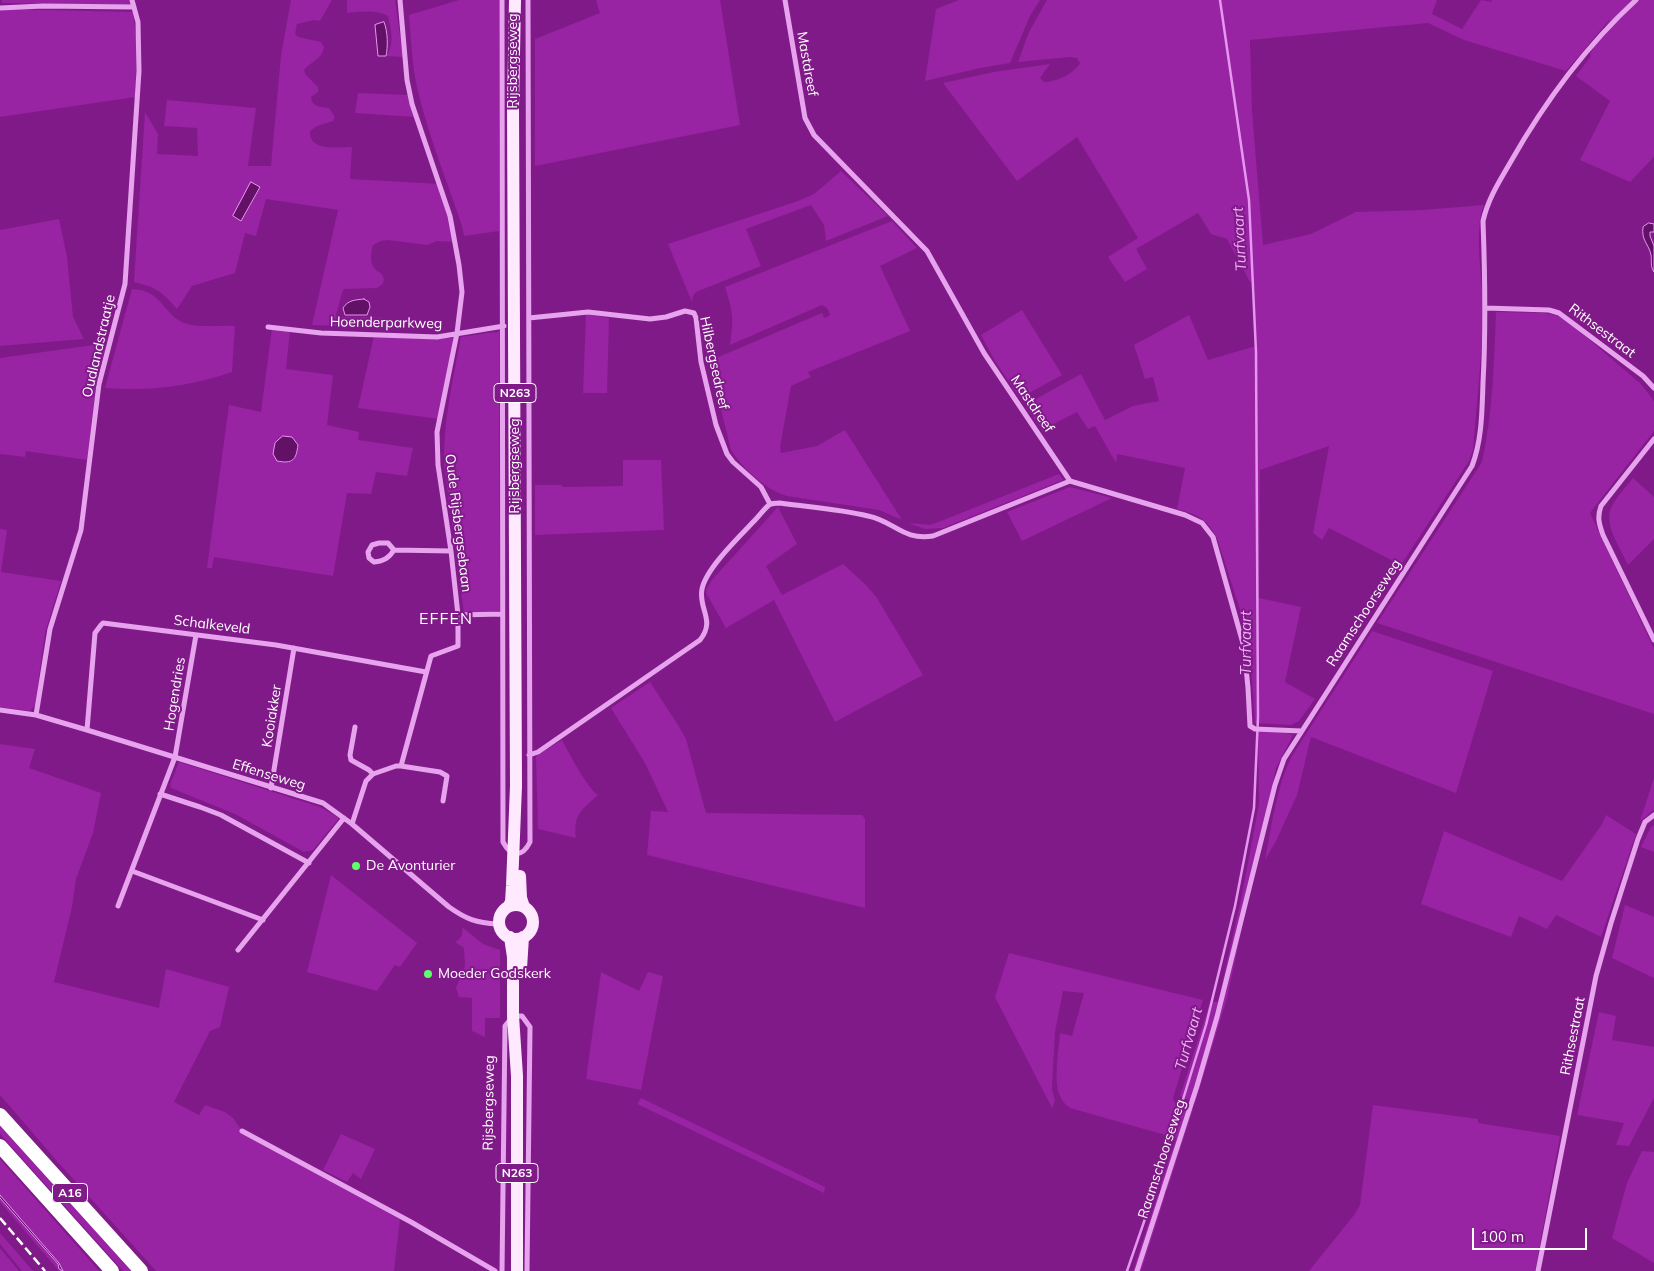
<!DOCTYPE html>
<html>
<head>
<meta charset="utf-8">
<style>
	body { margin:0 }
	#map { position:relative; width:1654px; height:1271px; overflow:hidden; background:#811a89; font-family:Mulish,sans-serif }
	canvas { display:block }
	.scale { position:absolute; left:1472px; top:1228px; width:115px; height:22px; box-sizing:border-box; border:2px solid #fff; border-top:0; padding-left:6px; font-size:15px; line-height:18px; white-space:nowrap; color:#fff; -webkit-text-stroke:4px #811a89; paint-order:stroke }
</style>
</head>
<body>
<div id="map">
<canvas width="1654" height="1271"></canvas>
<div class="scale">100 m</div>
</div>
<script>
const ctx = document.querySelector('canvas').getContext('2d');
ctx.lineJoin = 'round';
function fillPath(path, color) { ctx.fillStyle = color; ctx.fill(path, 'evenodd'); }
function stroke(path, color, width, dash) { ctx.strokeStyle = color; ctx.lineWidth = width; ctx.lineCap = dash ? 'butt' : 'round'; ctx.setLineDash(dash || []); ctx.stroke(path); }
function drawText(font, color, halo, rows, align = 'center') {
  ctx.font = font + ' Mulish,sans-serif'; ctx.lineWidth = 4; ctx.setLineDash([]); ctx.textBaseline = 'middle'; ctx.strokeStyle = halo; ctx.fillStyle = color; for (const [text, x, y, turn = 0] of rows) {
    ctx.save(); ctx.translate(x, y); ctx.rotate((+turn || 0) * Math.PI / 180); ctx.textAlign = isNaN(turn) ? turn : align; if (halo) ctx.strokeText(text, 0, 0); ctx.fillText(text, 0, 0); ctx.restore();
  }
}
const green = new Path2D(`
	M2,0H131L133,5L2,3Z
	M291,0H332L320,21L314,20L297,24L295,34L298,37L321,42L324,47C322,60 311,61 304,70L306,75L318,87V92L311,97C312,107 320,107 329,108L335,117L333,121L317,126L310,131C309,152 338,147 352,147L350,179L440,184L456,242L437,241L427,245L388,240L381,241L373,245C370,256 369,268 381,273L384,279L383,284L377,288L344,289L342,293L336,315L339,317L388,318L385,328L312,325L338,210L266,199L256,236L245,233L235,273L192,286L177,309C161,291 158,288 134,282L145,112L158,134L157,154L198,156L197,128L164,126L167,100L256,108L248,166H271L281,55ZM251,183L260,188L241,221L233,216Z
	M347,0H395L403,57L386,56C395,45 391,30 388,16C376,9 360,12 347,13Z
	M459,0H499V231L464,236L462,226C447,181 428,135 417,87C412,64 411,39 409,15Z
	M596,0H720L740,125L535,166V39L600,13Z
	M959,0H1040L1030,16L1010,63L980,68L925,81L936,9Z
	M1047,0H1437L1432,14L1462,29L1481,0L1491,2L1492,0H1654V157L1630,182L1580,160L1610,101L1576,76L1591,56L1590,54L1610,19L1566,71L1464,40L1428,23L1250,40L1252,111L1263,245L1311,234L1356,212L1423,210L1484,205C1473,232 1483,279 1483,308C1482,355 1477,402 1473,450L1469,461L1401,565L1329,528L1322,540L1313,533L1329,446L1260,470L1259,598L1301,607L1285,682L1315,699L1299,721L1291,725L1255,723L1250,649L1243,619L1217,538C1207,519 1197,514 1177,509L1185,468L1117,454L1116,463L1095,426L1088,429L1077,412L1042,430L1025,405L1081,374L1105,420L1133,406L1159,401L1153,377L1145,379L1134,345L1189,315L1208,360L1256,346L1254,281L1250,282L1227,239L1211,234L1198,213L1136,249L1147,269L1125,282L1108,257L1138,238L1077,137L1017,181L943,83L994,72L1050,64L1040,78L1044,82C1056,82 1074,74 1080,63L1077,58L1070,57L1018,62L1029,32Z
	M0,9L133,12L137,45L135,97L0,117Z
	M358,93L410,95L415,117L355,113Z
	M841,171L888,216L826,241L824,225L811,205L746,229L761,266L696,292L693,296L692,302L668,244L798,201L814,194Z
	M59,219L67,257L73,317L84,339L0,346V230Z
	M892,221L917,248L880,266L910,331L808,372L811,377L791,386L780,447L781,453L817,446L845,430L902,520L879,510L787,496C766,490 743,469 731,450L709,361L822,313L824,318L829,316L830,314L827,308L822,305L730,345C734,319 733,312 725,287Z
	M132,289C161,290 161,310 180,321C193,329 220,325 235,326L232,372C188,387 151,391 105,388Z
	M1022,310L1062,375L1020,398L995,361L981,335Z
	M1496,312L1545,313L1563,317L1641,384L1654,401V431L1590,513L1654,649V714L1377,623L1482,462C1493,413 1494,361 1496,312Z
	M586,314L609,318L607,393H583Z
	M272,328L290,330L286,369L333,375L327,425L359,432L358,440L413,448L407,476L376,472L371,494L347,493L333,576L214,557L212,568H207L229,405L261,412Z
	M499,332L500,611L464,613L444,465C443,422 453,379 461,337L487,333Z
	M374,336L453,338L439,419L358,408Z
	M101,344L106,345L96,384L87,460L26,451L25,457L0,454V358Z
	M623,460H661L664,530L535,535V485H562L563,487L623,486Z
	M1059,474L1063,480L943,528L925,529L908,523L930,525L941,521Z
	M1633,478L1654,497V539L1628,565C1621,549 1602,523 1612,506C1617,496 1626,487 1633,478Z
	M1070,487L1112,498L1022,541L1007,512Z
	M778,507L797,544L766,566L782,595L843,564L866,585L877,598L923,675L835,722L774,600L726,628L706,593L707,588L712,580Z
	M0,529L7,530L1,572L61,581L45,633L35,705L30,711L0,707Z
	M1372,631L1493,671L1456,793L1311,737L1297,795L1276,841L1265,860C1272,825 1276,788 1292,756Z
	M650,682L678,725L686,739L706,813L862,815L865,819V908L647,855L651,811L668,812L645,763L611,708Z
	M1258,731L1286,733L1293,735L1276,768L1227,998L1195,1103L1180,1096L1210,1002H1218L1242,895L1259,804Z
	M562,740C569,753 587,788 598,795C581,811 573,814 576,838L538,829L536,756Z
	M0,744L35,749L29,768L101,793L93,833L76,879L72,907L54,982L159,1008L166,969L229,987L220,1027L210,1031L174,1102L199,1115L205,1105L225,1112L233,1118L242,1131L256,1141L400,1219L394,1271H156L57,1161L0,1095Z
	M179,762L320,807L339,818L313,850L304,852L235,814L171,788L170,785Z
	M1654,778V810L1640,821Z
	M1606,815L1636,834L1601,937L1556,915L1547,929L1519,916L1511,937L1421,904L1444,831L1562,881L1602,824Z
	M1654,825V852L1641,847L1651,827Z
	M331,875L417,943L400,967L395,965L377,991L307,972Z
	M1625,905L1654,917V978L1612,958Z
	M462,927L483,944L500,950V1018H485V1037L472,1031V998L459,997L456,988L465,966L464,948L455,942C462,938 463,935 462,927Z
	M1009,953L1203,1000L1173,1098L1174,1102L1193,1109L1167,1190L1160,1187L1176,1138L1070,1108C1065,1104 1062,1101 1060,1096C1053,1081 1059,1049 1060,1033L1072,1036L1084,993L1063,991L1055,1032L1052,1089L1055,1101L1052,1108L995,997Z
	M601,972L639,991L648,972L663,976L641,1090L586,1079Z
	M1599,1012L1616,1016L1612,1040L1654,1047V1098L1629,1146L1616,1145L1624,1123L1577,1115Z
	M641,1098L825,1187L824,1193L637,1104Z
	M1373,1105L1478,1119V1123L1560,1136L1535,1271H1309L1354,1215L1360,1205Z
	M0,1123L133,1271H123L0,1134Z
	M341,1134L375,1149L361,1179L353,1173L347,1182L323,1170Z
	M1642,1151L1654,1152V1263L1612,1238L1627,1183Z
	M0,1159L86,1256L99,1271H59L0,1202Z
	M1158,1194L1165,1196L1141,1271H1133Z
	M0,1233L33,1271H22L0,1244Z
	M0,1248L19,1271H0Z`);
const water = new Path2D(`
	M384,22C388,32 388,47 386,56H378L375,25Z
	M251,182L260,187L241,221L233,216Z
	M1649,223L1654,224V232H1650V236L1654,246V272C1650,266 1652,262 1651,255C1649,244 1641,241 1643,227Z
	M364,299L369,302L370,307L367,315H345L343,308C348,300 355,300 364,299Z
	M283,436L292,437L298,445C296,460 293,464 277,461L273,454L275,443Z
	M0,1195L59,1263L63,1271L59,1269L58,1264L0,1198Z`);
const stream = new Path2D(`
	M1127,1271L1155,1190L1206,1025L1235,906L1254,808L1258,717L1256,352L1249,200L1220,0`);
const street = new Path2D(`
	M502,0L503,842C511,857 522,858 530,842L528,0
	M785,0L805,118L814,135L927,251L984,353L1070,481L1185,515L1202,523L1213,537L1244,647L1248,688L1250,726L1255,729L1301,731
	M0,8L43,6L134,7
	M1486,308L1549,310L1559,313L1643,376L1654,388
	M529,318L588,312L650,319L666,317L685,311L694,313L696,318L701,362L716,425L727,454L733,462L761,487L770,504
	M268,327L321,333L437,337L504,326
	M1654,439L1601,506C1597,517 1599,524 1603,535L1654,640
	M394,550C389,558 384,561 374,562L369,558L368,552L372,545L379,543H388L394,550L451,551
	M458,615L502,614
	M0,710L36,715L87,730L323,803L352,824L449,907C466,919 476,923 498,924
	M36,715L50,629L81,530L99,384L125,284L139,71L138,22L132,0
	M355,727L350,755L351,760L369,770L373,774
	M87,730L95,633L101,625L103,623L276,645L426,672
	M529,755L538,752L700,640C716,620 698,609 702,589C706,568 741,535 756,519C760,515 764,509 769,505C772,503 777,503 780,503C809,507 840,509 868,516C894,521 903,541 933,536L1070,481
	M401,766L440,772L447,776L443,801
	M271,788L294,648
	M160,794L200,807L221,815L309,863
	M352,824L366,781L373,774L396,766H401L431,656L458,646V615L451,551L438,465L437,432L457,333L462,292L459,265L450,216L412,104L407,80L400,0
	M132,871L263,920
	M118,906L175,757L196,635
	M238,950L344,818
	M242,1131L411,1222L495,1271
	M502,1271L505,1026L513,1016H522L530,1027L527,1271
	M1137,1271L1197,1086L1217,1017L1275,785L1284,759L1472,466C1482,440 1482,411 1483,383C1486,329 1485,275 1483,221C1488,199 1499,182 1510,163C1544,103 1585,47 1636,0
	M1538,1271L1596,976L1611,923L1638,839L1645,822L1654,815`);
const primary = new Path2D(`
	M520,876L521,898L524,907
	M499 922a17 17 0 1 1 34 0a17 17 0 1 1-34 0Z
	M508,907L511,902L512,886L516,786L513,107L515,0
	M510,937L513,957V1016L517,1076V1271
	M521,968L523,937`);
const highway = new Path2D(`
	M0,1115L141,1271
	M0,1146L112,1271`);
const rail = new Path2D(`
	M0,1218L45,1271`);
const markers = [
	[356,866,5,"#5fff6b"],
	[428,974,5,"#5fff6b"]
];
const shields = [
	[515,393,42],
	[517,1173,42],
	[70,1193,35]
];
const shieldNames = [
	["N263",515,393],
	["N263",517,1173],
	["A16",70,1193]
];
const streetNames = [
	["Rijsbergseweg",513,61,-90],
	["Mastdreef",807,64,80],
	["Hoenderparkweg",386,323,1],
	["Rithsestraat",1602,331,37],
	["Oudlandstraatje",99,346,-77],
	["Hilbergsedreef",714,363,78],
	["Mastdreef",1032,404,56],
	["Rijsbergseweg",515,466,-90],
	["Oude Rijsbergsebaan",458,523,83],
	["Raamschoorseweg",1364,613,-57],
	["Schalkeveld",212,625,7],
	["Hogendries",175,694,-81],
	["Kooiakker",272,716,-81],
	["Effenseweg",269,775,17],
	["Rithsestraat",1573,1036,-79],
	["Rijsbergseweg",489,1103,-89],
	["Raamschoorseweg",1162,1159,-72]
];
const poiNames = [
	["De Avonturier",366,866],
	["Moeder Godskerk",438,974]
];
const waterNames = [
	["Turfvaart",1240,239,-93],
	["Turfvaart",1246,643,-90],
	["Turfvaart",1189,1039,-74]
];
const quarterNames = [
	["EFFEN",446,619]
];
fillPath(green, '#9823a3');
fillPath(water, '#621167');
stroke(water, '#e696ef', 1);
stroke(stream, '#e696ef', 2.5);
stroke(street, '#e7a3ed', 5);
stroke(primary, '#fee9ff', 12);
stroke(highway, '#fff', 14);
stroke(rail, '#fff', 2.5, [9, 4]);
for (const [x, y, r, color] of markers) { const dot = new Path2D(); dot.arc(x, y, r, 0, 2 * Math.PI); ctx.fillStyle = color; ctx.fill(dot); stroke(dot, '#811a89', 2); }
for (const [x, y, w] of shields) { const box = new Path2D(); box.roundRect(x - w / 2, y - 9.5, w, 19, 4); ctx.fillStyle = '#811a89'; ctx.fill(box); stroke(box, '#fff', 1); }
drawText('bold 12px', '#fff', null, shieldNames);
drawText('14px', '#fff', '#811a89', streetNames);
drawText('14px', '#fff', '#811a89', poiNames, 'left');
drawText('italic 15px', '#eeaff4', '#811a89', waterNames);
ctx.letterSpacing = '1px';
drawText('16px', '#fff', '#811a89', quarterNames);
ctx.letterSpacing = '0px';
</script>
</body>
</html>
